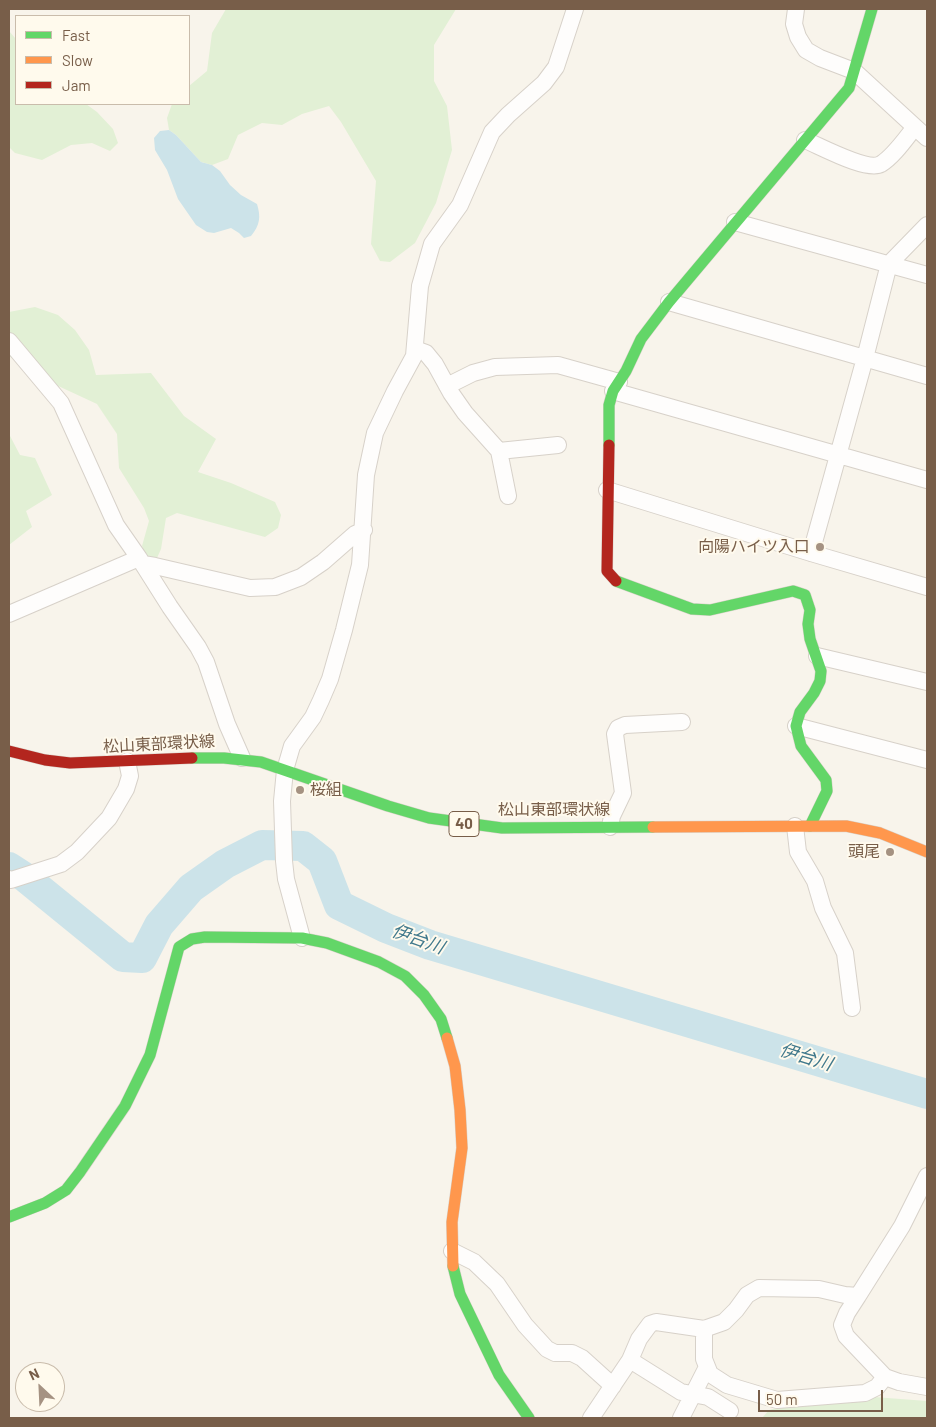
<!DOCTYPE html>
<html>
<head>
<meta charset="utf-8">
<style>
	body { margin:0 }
	#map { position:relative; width:936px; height:1427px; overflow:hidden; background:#f8f4eb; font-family:Barlow,sans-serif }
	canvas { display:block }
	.frame { position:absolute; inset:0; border:10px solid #785e49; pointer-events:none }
	.legend { position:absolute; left:15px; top:15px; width:175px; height:90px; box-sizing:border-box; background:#fffaed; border:1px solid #c9bcab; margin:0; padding:6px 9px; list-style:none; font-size:15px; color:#785e49 }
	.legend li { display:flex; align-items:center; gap:10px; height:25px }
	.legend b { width:25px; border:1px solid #c9bcab }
	.north { position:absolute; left:15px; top:1362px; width:50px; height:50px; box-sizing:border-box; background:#fffaed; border:1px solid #c9bcab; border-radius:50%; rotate:335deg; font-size:14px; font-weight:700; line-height:20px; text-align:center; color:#785e49 }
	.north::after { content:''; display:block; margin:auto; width:18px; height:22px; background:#a59282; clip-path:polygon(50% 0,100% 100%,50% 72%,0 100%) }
	.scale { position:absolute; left:758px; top:1390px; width:125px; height:22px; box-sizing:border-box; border:2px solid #785e49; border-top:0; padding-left:6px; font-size:15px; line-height:18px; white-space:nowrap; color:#785e49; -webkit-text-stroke:4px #fffaed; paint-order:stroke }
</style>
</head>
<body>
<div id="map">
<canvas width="936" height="1427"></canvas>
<div class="frame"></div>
<ul class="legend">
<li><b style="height:6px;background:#63d668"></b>Fast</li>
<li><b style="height:6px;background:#ff974d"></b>Slow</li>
<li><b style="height:6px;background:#b3261e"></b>Jam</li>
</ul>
<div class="north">N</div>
<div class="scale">50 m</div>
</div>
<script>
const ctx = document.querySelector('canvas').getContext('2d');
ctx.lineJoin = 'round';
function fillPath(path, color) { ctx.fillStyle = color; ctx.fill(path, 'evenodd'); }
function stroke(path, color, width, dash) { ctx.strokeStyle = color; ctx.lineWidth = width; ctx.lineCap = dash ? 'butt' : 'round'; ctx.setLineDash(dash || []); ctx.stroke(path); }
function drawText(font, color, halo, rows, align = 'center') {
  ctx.font = font + ' Barlow,"Noto Sans JP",sans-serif'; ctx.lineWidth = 4; ctx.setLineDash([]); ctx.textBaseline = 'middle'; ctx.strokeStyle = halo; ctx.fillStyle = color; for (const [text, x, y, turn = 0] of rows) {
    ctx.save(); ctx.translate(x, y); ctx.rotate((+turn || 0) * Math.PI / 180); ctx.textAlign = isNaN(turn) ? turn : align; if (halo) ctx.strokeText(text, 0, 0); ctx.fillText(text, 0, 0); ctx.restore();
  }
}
const green = new Path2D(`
	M226,9H456L434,45V81L447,106L452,150L436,203L415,243L390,262L380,261L371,244L376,181L341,122L329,106L302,114L282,125L262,123L238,135L228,159L212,165L201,162L176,135L169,130L167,118L172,104H189V86L207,71L212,33Z
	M9,31L16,39V104H86L97,112L113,129L118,143L110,151L92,143L71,145L42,160L15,153L9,147Z
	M35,307L58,315L75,330L89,350L96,375L151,373L184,416L216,439L198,472L231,483L275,502L281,515L278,528L265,537L177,513L166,518L161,549L157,558L147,559L142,546L149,521L144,508L119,468L117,434L97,404L41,378L9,356V312Z
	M9,434L20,455L35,458L52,495L26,511L32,527L9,545Z
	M874,1397L927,1401V1418H762L769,1410L808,1401Z`);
const water = new Path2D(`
	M169,130L176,135L201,162L212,165L220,171L230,185L241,195L257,204C261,217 260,225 251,236L244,238L239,233L231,228L214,233L207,232L196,225L178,199L167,170L155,150L154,138L160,131Z`);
const river = new Path2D(`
	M9,867L26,878L123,957L142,958L159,925L191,888L225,864L262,845L303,846L322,861L339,905L386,928L430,945L927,1094`);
const street = new Path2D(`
	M796,9L794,24L798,37L806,50L820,58L854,71L927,138
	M805,140C820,146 867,172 881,164C894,156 906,138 915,127
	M735,222L927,275
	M669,302L927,376
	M9,341L61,403L116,525L139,558L170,607L198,647L206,662L227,724L242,758
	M415,349L426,353L435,364L451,393L465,413L499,451L558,445
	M447,386L473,373L495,367L558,365L619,382
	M613,391L927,480
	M499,451L508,496
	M607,490L811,553L927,587
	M811,553L865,358L889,264L927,225
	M143,564L155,566L250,588L275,587L301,577L323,562L355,534L364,530
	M9,614L139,558
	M817,656L927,682
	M796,726L927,760
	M795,826L798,852L815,881L823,908L845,953L852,1008
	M610,827L612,816L623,793L615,734L618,728L625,725L682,722
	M9,879L11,880L61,864L77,852L109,818L126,789L130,776L127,761
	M302,938L286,879L284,861L282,801L285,770L292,746L313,717L321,700L330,679L344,630L360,565L366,475L375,433L395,391L414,356L420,286L432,244L460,205L492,132L508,115L544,83L556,67L575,9
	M452,1251L474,1262L497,1284L525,1325L547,1349L555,1353H572L582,1358L613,1386
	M858,1296L847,1313L842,1325L846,1336L885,1377L899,1382L927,1387
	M704,1329V1359L710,1374L727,1385L777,1400L865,1393L877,1387L885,1377
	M630,1360L681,1392L708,1397L730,1411
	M591,1418L630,1360L639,1339L650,1324L656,1322L704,1329L724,1322L736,1310L747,1295L759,1288L819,1289L845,1295L858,1296L902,1226L927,1176
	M681,1418L707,1367`);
const fast = new Path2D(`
	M609,445V405L613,391L626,371L641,339L669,302L849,88L872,9
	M616,581L692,609L710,610L793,591L805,595L810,610L808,624L810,639L821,671L820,681L814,693L800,712L796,726L801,746L826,780L827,791L810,826
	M192,758H224L261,762L388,806L429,818L502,828L653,827
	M9,1217L45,1203L66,1190L80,1172L125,1106L150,1055L179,947L192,939L205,937L302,938L327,943L379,962L405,976L424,995L441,1019L447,1038
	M453,1266L460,1294L499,1375L529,1418`);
const slow = new Path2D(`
	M653,827L846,826L880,833L927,852
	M447,1038L455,1066L460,1110L462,1148L452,1222L453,1266`);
const jam = new Path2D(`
	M609,445L607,571L616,581
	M9,751L45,760L70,763L192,758`);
const markers = [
	[820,547,5,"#a59282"],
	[300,790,5,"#a59282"],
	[890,852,5,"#a59282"]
];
const shields = [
	[464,824,30]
];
const shieldNames = [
	["40",464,824]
];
const poiNames = [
	["向陽ハイツ入口",810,547],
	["桜組",310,790,"left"],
	["頭尾",880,852]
];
const streetNames = [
	["松山東部環状線",159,744,-3],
	["松山東部環状線",554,810]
];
const waterNames = [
	["伊台川",418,939,20],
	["伊台川",806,1057,17]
];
fillPath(green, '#e2f0d5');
fillPath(water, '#cce3e9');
stroke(river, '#cce3e9', 30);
stroke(street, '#d7d1c9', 18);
stroke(fast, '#d8d1c9', 12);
stroke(slow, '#d8d1c9', 12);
stroke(jam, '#d8d1c9', 12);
stroke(street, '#fefdfc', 16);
stroke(fast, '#63d668', 11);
stroke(slow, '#ff974d', 11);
stroke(jam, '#b3261e', 11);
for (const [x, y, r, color] of markers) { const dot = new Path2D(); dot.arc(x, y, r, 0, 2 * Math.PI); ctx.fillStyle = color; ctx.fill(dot); stroke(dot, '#fffaed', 2); }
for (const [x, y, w] of shields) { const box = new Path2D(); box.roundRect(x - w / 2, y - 12.5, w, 25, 4); ctx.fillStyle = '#fffaed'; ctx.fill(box); stroke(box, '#785e49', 1); }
drawText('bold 15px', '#785e49', null, shieldNames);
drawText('16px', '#785e49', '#fffaed', poiNames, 'right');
drawText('16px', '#785e49', '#fffaed', streetNames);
drawText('italic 18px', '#41798c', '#fffaed', waterNames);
</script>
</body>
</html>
